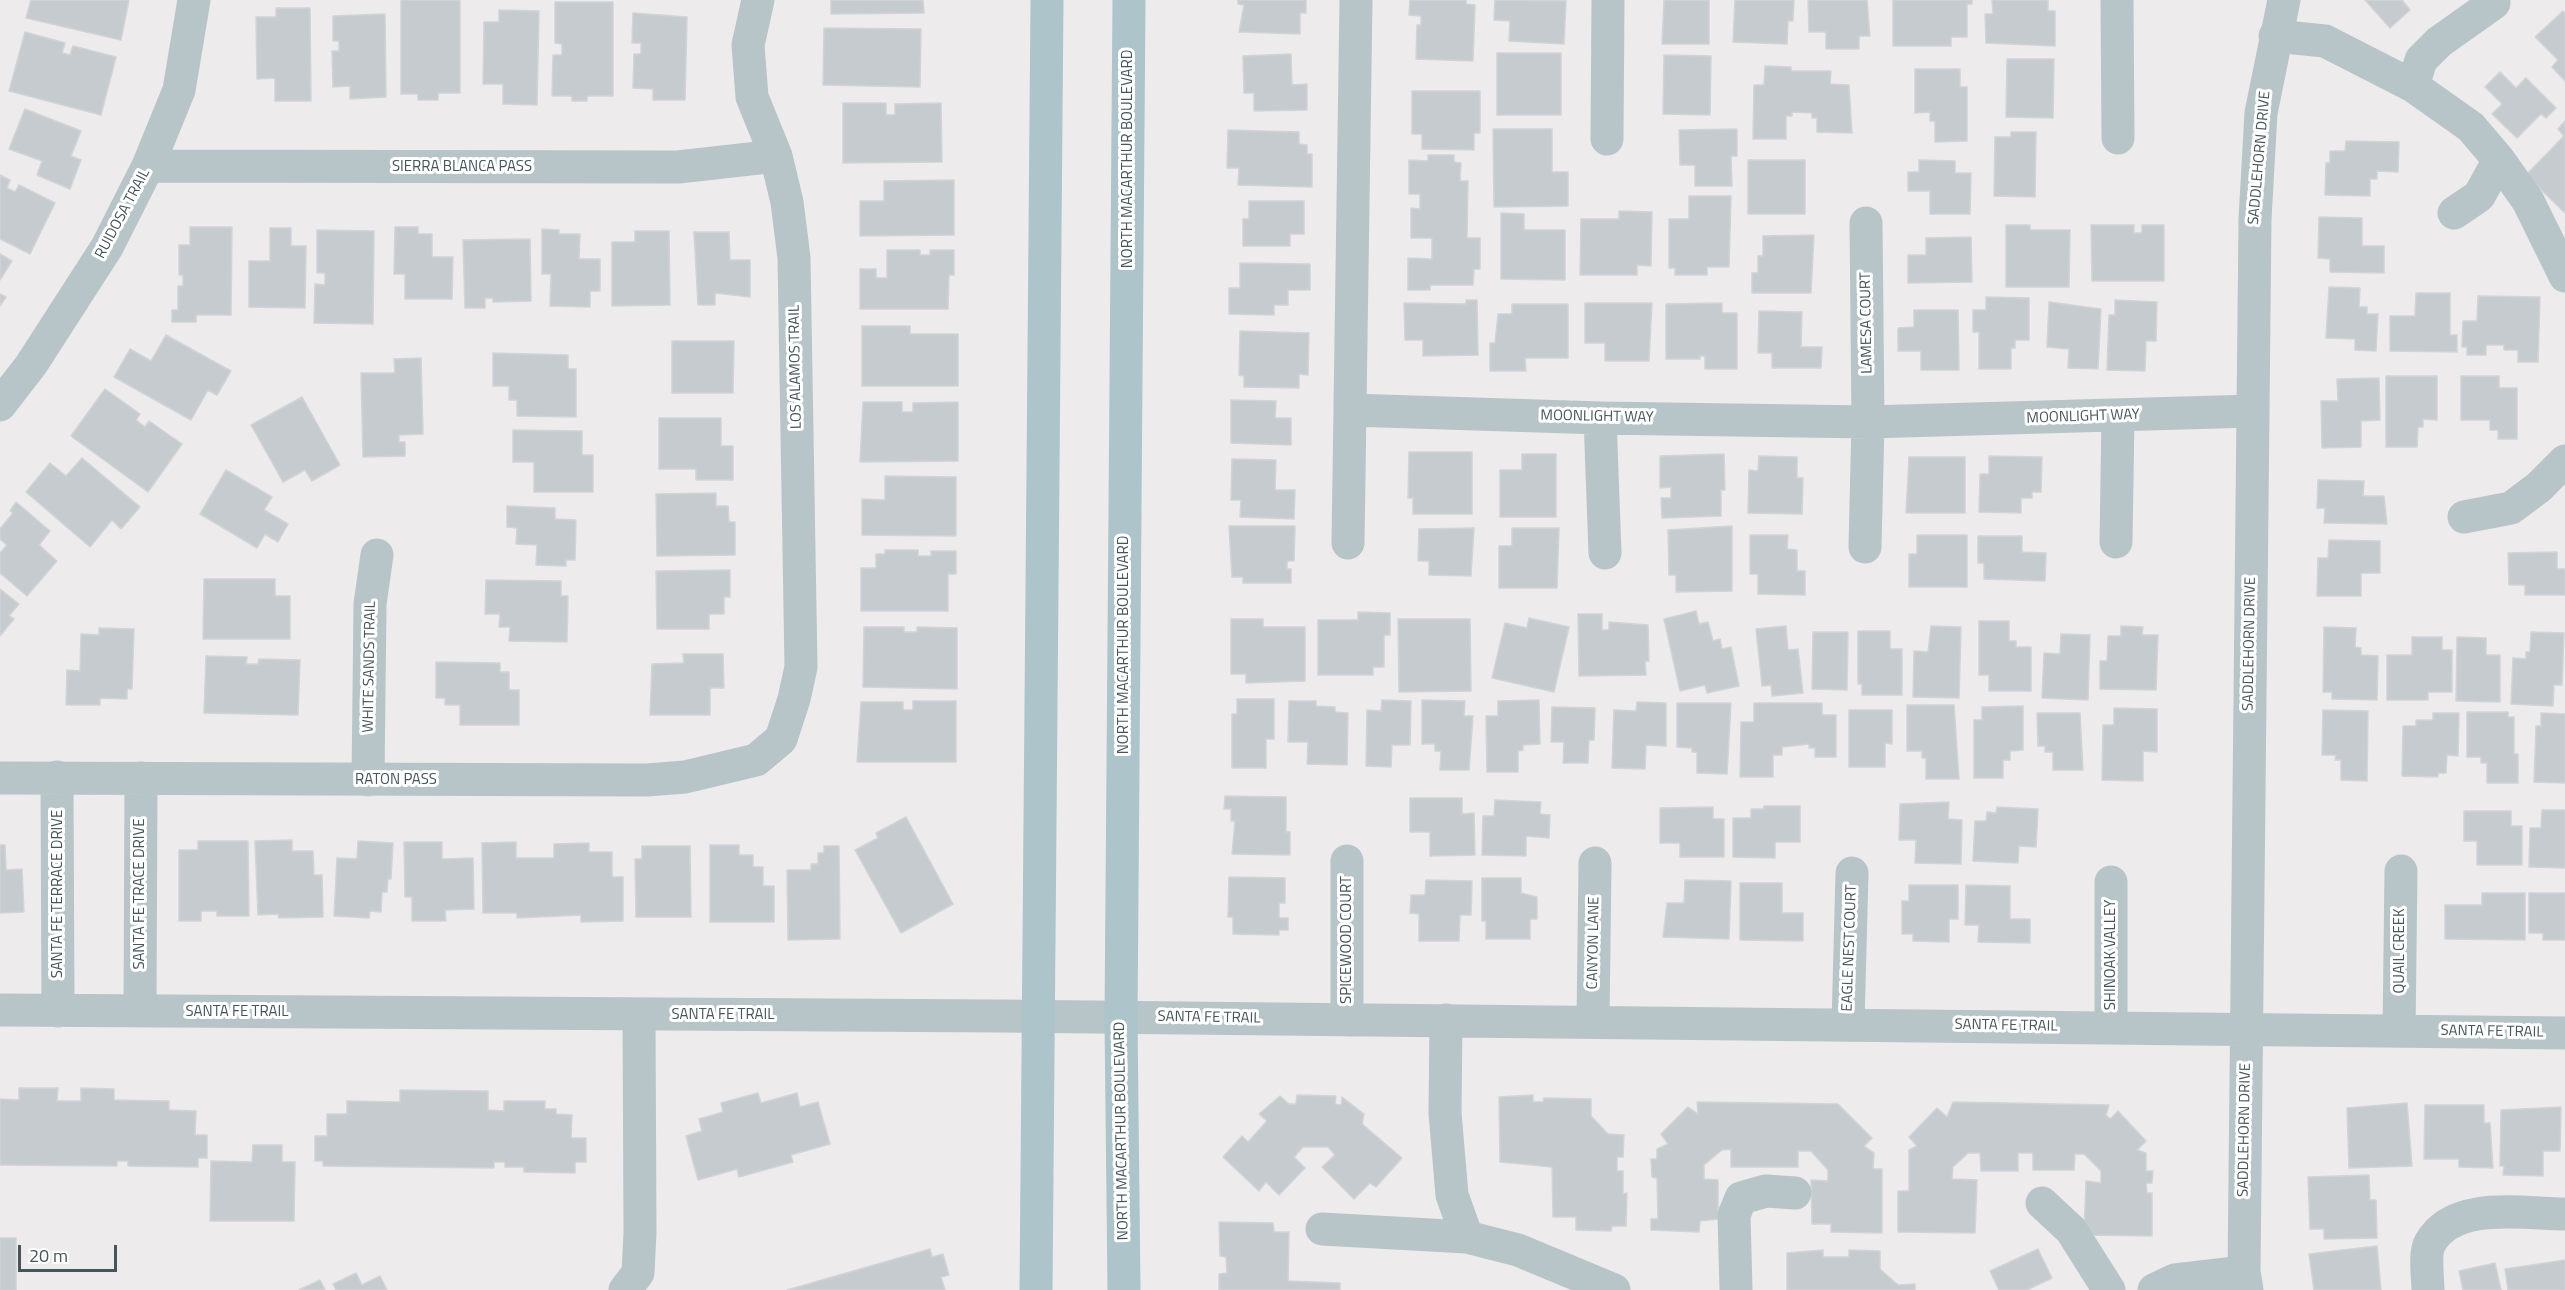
<!DOCTYPE html>
<html>
<head>
<meta charset="utf-8">
<style>
	body { margin:0 }
	#map { position:relative; width:2565px; height:1290px; overflow:hidden; background:#eeebec; font-family:"Titillium Web",sans-serif }
	canvas { display:block }
	.scale { position:absolute; left:18px; top:1245px; width:99px; height:27px; box-sizing:border-box; border:3px solid #455558; border-top:0; padding-left:8px; font-size:18px; line-height:21px; white-space:nowrap; color:#455558; -webkit-text-stroke:4px #fff; paint-order:stroke }
</style>
</head>
<body>
<div id="map">
<canvas width="2565" height="1290"></canvas>
<div class="scale">20 m</div>
</div>
<script>
const ctx = document.querySelector('canvas').getContext('2d');
ctx.lineJoin = 'round';
function fillPath(path, color) { ctx.fillStyle = color; ctx.fill(path, 'evenodd'); }
function stroke(path, color, width, dash) { ctx.strokeStyle = color; ctx.lineWidth = width; ctx.lineCap = dash ? 'butt' : 'round'; ctx.setLineDash(dash || []); ctx.stroke(path); }
function drawText(font, color, halo, rows, align = 'center') {
  ctx.font = font + ' "Titillium Web",sans-serif'; ctx.lineWidth = 6; ctx.setLineDash([]); ctx.textBaseline = 'middle'; ctx.strokeStyle = halo; ctx.fillStyle = color; for (const [text, x, y, turn = 0] of rows) {
    ctx.save(); ctx.translate(x, y); ctx.rotate((+turn || 0) * Math.PI / 180); ctx.textAlign = isNaN(turn) ? turn : align; if (halo) ctx.strokeText(text, 0, 0); ctx.fillText(text, 0, 0); ctx.restore();
  }
}
const building = new Path2D(`
	M31,0H129L121,40L26,18Z
	M401,0H460V93H438V100H418V94H401Z
	M831,0H923L924,13L831,14Z
	M1238,0H1306V13H1300V34L1239,32L1244,5L1238,4Z
	M1410,0H1466V4L1475,5L1473,61L1416,59L1417,25H1421V16L1409,15Z
	M1495,0L1566,1L1564,44L1509,41L1510,21L1494,20Z
	M1664,0H1709V44H1662Z
	M1735,0H1794L1793,21H1788L1787,44L1733,42Z
	M1808,0H1867L1870,36H1859V49H1826V32H1809Z
	M1893,0H1972V4H1967V37H1951V46H1893Z
	M1992,0H2048V11H2055V46L1986,43L1985,14H1993Z
	M2365,0H2402L2410,10L2390,28Z
	M555,2H613V96H587V101H572V96H552L553,55H562V44L555,43Z
	M276,8H310L311,101H275V78L257,79L256,17H276Z
	M499,10L539,11L537,105L503,104V84H483L484,22H499Z
	M2563,11L2565,14V81L2552,67L2558,60L2535,37Z
	M633,13L687,17L685,100H653V89L633,88L634,54H641V43H632Z
	M385,14L386,97L350,99V86L333,87L332,51H339V41H333V16Z
	M824,28L921,29L920,87L823,85Z
	M25,32L65,43L62,53L70,55L73,46L116,57L101,115L9,91Z
	M1497,53H1561V115H1497Z
	M1291,54L1292,85L1307,84V110L1254,111V93H1244L1243,56Z
	M1664,55L1711,56L1710,115L1663,114Z
	M2007,59H2054L2053,118L2006,117Z
	M1765,66L1791,67V71H1831L1830,84L1849,85L1852,133L1817,132V118H1812V113L1792,112V116H1786V139H1753L1754,85H1764Z
	M1915,69H1960V87H1967V141L1935,142V121H1930V112L1915,113Z
	M2500,72L2516,88L2526,78L2556,108L2546,118L2541,114L2517,138L2492,114L2502,104L2485,87Z
	M1412,91H1480V133H1474V150L1422,149V134H1412Z
	M843,103H886V115H895V104L941,103L942,162L843,163Z
	M25,109L81,131L71,156L81,160L70,189L37,175L42,161L9,149Z
	M2565,121V213L2526,175L2564,136L2558,129Z
	M1493,129H1552V172H1568V206L1494,207Z
	M1737,129V156H1731L1732,186H1695V165H1680L1679,130Z
	M1228,130L1299,132V144L1307,145V154H1312V187L1238,185L1239,168H1227Z
	M2011,132H2036L2035,197L1994,196L1995,137H2011Z
	M2346,141L2399,142L2398,172L2377,171V179H2370V196L2325,195L2326,163H2330V151H2345Z
	M1428,155H1454V162L1461,163L1460,181H1468L1467,238H1480V269H1474L1473,285H1430V290H1408V258L1432,259V238H1411V208L1420,209V194H1409V160L1428,161Z
	M1748,160H1805V214H1748Z
	M1919,160L1955,161V173H1971L1970,214H1930V191H1908V172H1919Z
	M0,175L10,180L7,188L15,192L19,185L55,203L30,254L0,239Z
	M954,180V235L860,236V201H884V181Z
	M1689,196H1731L1729,267H1707V275H1675V268H1669V219H1689Z
	M1249,201H1304V234H1290V246H1243V219H1249Z
	M1619,211L1652,212L1651,266L1637,265V275H1580L1581,219H1619Z
	M1501,213L1524,214V230H1565V280L1501,279Z
	M2319,217L2362,218V246H2384V273L2330,272V259L2318,258Z
	M2006,225H2030V230H2070L2069,287H2006Z
	M2091,225H2134V233H2142V225H2164V281H2092Z
	M190,227H232L231,315H196V322H172V310H178V286H183V275H179V245H190Z
	M395,227H418V234H432V257H453L452,299H405V274H394Z
	M270,228H291V246H306L305,308L249,307V261H270Z
	M542,229L559,230V234H580L579,259H600V291H590V307L550,306L551,274H542Z
	M317,230L374,231L373,324L314,323L315,284L325,285V273H317Z
	M635,231H669L670,305L612,306V242H635Z
	M694,232H729L730,260H750V297L715,293V305H698Z
	M1814,235L1811,293H1752V273H1758V256H1763V236Z
	M1971,237L1972,282L1908,283V255H1926V238Z
	M530,239L531,301L493,302V298H485V308H465L463,240Z
	M887,250H920V255H930V250H954V275H949L948,309H860V269H876V278H887Z
	M0,254L12,261L0,280Z
	M1240,263L1310,264V290H1288V305H1274V315L1229,314V288H1240Z
	M2329,287L2360,288L2359,307H2367V314H2378L2376,351L2355,350V339L2326,338Z
	M2416,293H2450V335H2457V352L2390,351V316H2415Z
	M0,294L6,297L0,306Z
	M2478,296L2540,297L2538,362H2518V350H2504V345H2486V355H2467V347H2462L2463,321H2477Z
	M1986,297L2029,298V340H2015V348H2011V369H1979V332H1973V310H1986Z
	M1466,300H1477L1478,355L1423,356V340H1405L1404,303L1466,304Z
	M2115,300L2157,302L2156,341H2146L2145,371L2107,370L2109,315H2115Z
	M2049,302L2101,309L2098,369L2068,368L2069,349L2047,347Z
	M1585,303H1652L1649,361H1605V343H1585Z
	M1722,303V313H1737V369H1705V356H1700V359H1666V304Z
	M1512,304H1568V358H1525L1526,371H1490V343H1495L1498,314H1512Z
	M1914,310H1958L1959,370H1921V351H1898V328L1914,327Z
	M1759,311L1802,312L1801,347H1822L1821,368H1772V353H1758Z
	M862,326H910V334H958V386H862Z
	M1240,331L1309,333L1308,375L1299,374V388L1244,387V376L1239,375Z
	M166,335L231,371L217,395L208,390L191,420L114,377L130,349L151,361Z
	M672,341H734L733,393H672Z
	M493,353L568,355V369H576V417L517,416V400H509V386H493Z
	M421,358L423,434L399,435V442H405V456L363,457L361,373H395L394,359Z
	M2386,376H2437V420L2423,419V427H2418L2417,447H2386Z
	M2461,376H2499V388H2517V439H2498V430H2490V420H2461Z
	M2379,378L2380,420L2361,421V447L2322,448L2321,401H2338L2337,379Z
	M105,389L140,414L136,420L145,427L149,421L182,444L148,492L71,436Z
	M302,397L340,465L312,481L305,470L283,482L251,425Z
	M1231,400L1276,401L1275,418H1291V445L1231,443Z
	M863,402H902V412H913V403L958,402V461L860,462Z
	M659,418H721V446H733V480H696V469H659Z
	M513,430L582,431V455H593V492H534V462H513Z
	M1409,452H1472V514H1413V498H1408Z
	M1522,454H1556V517H1500V470H1522Z
	M1724,454L1725,490H1721V516L1662,518L1661,498H1671V487L1660,488V456Z
	M1759,456L1797,457V478H1803L1802,514L1748,513L1749,470L1758,471Z
	M1989,456L2042,457L2041,492H2032V498H2021V513L1979,512L1980,474H1989Z
	M1909,457H1965V513H1906Z
	M82,458L140,507L121,529L112,520L90,547L26,492L50,463L66,476Z
	M1232,459L1276,460L1275,490H1295L1294,519L1240,517L1241,500H1231Z
	M226,470L272,497L264,510L288,524L278,542L265,534L257,548L200,514Z
	M885,476L956,477V536L862,535V499L885,500Z
	M2318,480L2364,481L2363,496H2384L2387,524L2324,523L2325,508H2317Z
	M716,493V506H728L729,522H735V555L657,556L656,494Z
	M16,502L50,531L39,545L57,561L27,596L0,573V553L7,545L0,539V529L13,513L10,511Z
	M507,506L555,508V519L576,520L575,560H566V566L536,565L537,545L516,544L517,528L507,527Z
	M1229,526H1295L1294,561H1287V569H1291V583H1243V577H1232Z
	M1732,526V591L1676,592V575H1669L1668,530Z
	M1474,528L1471,576L1429,575V561H1418L1419,529Z
	M1512,528H1559L1557,588H1499V546H1512Z
	M1750,535H1788L1787,549L1797,550V571H1805V595L1758,594V574H1750Z
	M1917,535H1967V587H1909V554H1917Z
	M1978,536H2022V552L2046,553L2045,581L1984,579V563H1978Z
	M2329,540L2380,541V573H2361V596H2317L2318,558H2328Z
	M885,550H918V556H931V551H956V574H948V611H861V568H876V554H885Z
	M2557,552V569H2565V595H2525V585H2509L2508,553Z
	M730,570V597H724V614H709V629H657L656,571Z
	M204,579H275V596H290V639H203Z
	M486,580L561,581V596H568L567,642L509,641L510,627H499L500,614H485Z
	M0,589L19,604L9,616L14,619L0,636Z
	M1696,611L1699,624L1708,622L1713,641L1720,639L1722,649L1731,647L1739,686L1707,693L1705,685L1680,691L1664,619Z
	M1358,612L1390,613V635H1384V667H1373V675H1318V620H1358Z
	M1578,614H1602V630H1609V622L1648,625L1649,661H1645L1646,675L1579,676Z
	M1529,618L1569,627L1554,692L1492,678L1505,623L1527,628Z
	M1231,619H1263V627H1305V681L1246,683V674H1231Z
	M1398,619H1470L1471,691L1399,692Z
	M1979,621H2009V641H2016V647H2031V691H1989V675H1979Z
	M1786,626L1788,650L1798,649L1803,693L1772,696L1771,685L1762,686L1756,629Z
	M1931,626L1961,627L1959,698L1913,697L1914,651L1928,652Z
	M2121,626L2143,627L2142,635H2158L2156,690L2100,689V661H2107L2108,636H2121Z
	M864,627H904V632H917V627L957,628V689L863,687Z
	M2324,627L2356,628L2355,647L2361,648V655L2378,656L2377,700L2332,699V692H2323Z
	M99,628L134,629L132,689H127V699L100,698V705H66L67,670L80,671L81,634L99,635Z
	M1858,631H1890V649H1902V695H1862V684H1858Z
	M1813,632H1848L1847,690L1812,689Z
	M2531,632L2564,633L2562,685H2554L2553,706L2511,704L2513,658L2526,659V652H2530Z
	M2061,634L2090,635L2088,700L2042,698L2044,653L2060,654Z
	M2412,637H2442V650H2452V692H2428V700H2387V655H2412Z
	M2457,637L2486,638V655H2500V702L2456,701Z
	M683,654H723L724,688H710V715H650L652,664L684,663Z
	M206,656L247,657L246,664H258L259,659L300,660L298,715L204,713Z
	M436,662L500,663V672H509V690H519V725H460V705H445V698H436Z
	M1237,699H1274V739H1266V768H1232V714H1237Z
	M1382,700L1411,701L1410,745H1392L1391,767L1366,766L1367,710L1381,711Z
	M1422,700L1465,701L1464,716H1473L1469,770H1440L1441,751H1435V744H1422Z
	M1539,700L1540,744L1523,745V750L1518,751V772H1487L1486,716H1498V701Z
	M913,701H956V762H857L861,702H903V710H913Z
	M1289,701H1316V706L1335,707V712L1348,713L1347,765L1307,764L1308,742H1288Z
	M1637,702L1666,703V746L1646,745L1645,769L1612,768L1614,710L1636,711Z
	M1677,703H1731L1727,774L1697,773V752H1692V748L1677,747Z
	M1754,703H1822V715H1836V757H1815V748H1809V744L1782,747V755H1773V777H1740L1741,722H1754Z
	M1907,705H1954L1959,779H1926V758H1922V751H1907Z
	M2023,706V750L2010,751V760H2003V778H1974V720H1982V707Z
	M1552,707L1595,708L1594,740H1589L1588,763H1563L1564,742H1551Z
	M2114,708L2157,709V752L2143,751V781L2102,780L2103,725H2114Z
	M1849,710H1892V744L1885,743V767H1849Z
	M2323,710L2368,711L2367,781L2341,780V760H2335L2336,755H2322Z
	M2467,712H2508V717H2514V754H2518V783H2487V763H2481V757H2467Z
	M2037,713H2080L2083,770H2053V752H2045V746H2038Z
	M2433,713H2459L2458,756L2447,755L2446,773H2438V777L2402,776L2403,726H2416V720H2433Z
	M2541,713L2565,714V783L2534,782L2536,726H2541Z
	M1225,796L1286,797V832H1290V855L1232,854L1235,821H1231V809H1224Z
	M1410,798H1462V814L1474,813L1475,855L1430,856V832H1410Z
	M1495,800L1541,802L1540,814L1550,815L1549,838L1526,836V856L1482,855L1483,816H1494Z
	M1949,802L1948,819L1962,820L1961,864L1915,863L1916,840H1899L1900,804Z
	M1764,806H1800V842H1775V858L1733,857V818H1751V809H1764Z
	M1713,807V819H1724V857H1680V843H1660V808Z
	M1997,807L2038,809L2036,847L2019,846L2018,863L1973,861L1975,821H1986L1987,812L1996,813Z
	M2542,810H2565V868L2529,867L2530,828H2541Z
	M2464,811H2511V826H2522V865H2477V841H2464Z
	M906,817L953,904L901,933L855,850L878,838L876,833Z
	M292,840V851H313L314,875H322L323,917L279,918L278,914L258,915L255,841Z
	M198,841H248L249,916H217V911H201V921H179V850H198Z
	M358,841L393,843L391,879H388L387,892H382L381,912L370,911L369,918L334,916L337,858L357,859Z
	M404,842H442V859L473,858L474,909L445,910L446,921H412V897H405Z
	M516,842V858H554V844L589,843V852H612V877H623V921L581,922V915L517,918V913H483L482,843Z
	M0,845H5L6,870L22,869L24,912L0,913Z
	M710,845H739V855H753V867H763V886H774V922H710Z
	M642,846H690L691,917H636L635,859H642Z
	M824,846H839L840,939L788,940L787,870H811V864H818V853H824Z
	M1229,877L1285,878V903H1279V918H1288V930H1279V935L1233,934V917H1228Z
	M1482,878H1521V893L1537,897V919H1530V939H1486V921H1482Z
	M1426,880L1472,881L1471,915H1460L1459,941H1419V914L1410,913L1411,895H1425Z
	M1685,880L1731,881L1729,939L1663,937L1667,903H1684Z
	M1740,883H1782V913H1803V941L1740,940Z
	M1909,885H1958V919H1949V942L1913,941V934H1902V901H1909Z
	M1966,885L2010,886V919H2030V943L1978,942L1979,925H1965Z
	M2482,893H2525V940L2445,939V905H2482Z
	M2529,893H2565V940H2543V933H2529Z
	M19,1088H58L57,1101H81V1088L114,1089V1100L169,1101V1110L196,1111L195,1135H207V1158H198V1167L128,1166V1161H117V1166L0,1165V1099L19,1100Z
	M400,1090L488,1091V1110L504,1111V1101H545V1109H556V1114L572,1115L571,1138H586V1162H575V1173L524,1172V1167H505V1162H494V1168L323,1166V1161H315V1136H327V1114H347V1101L400,1102Z
	M758,1093L761,1103L797,1093L800,1107L818,1102L830,1144L791,1155L793,1162L739,1177L737,1169L698,1180L686,1136L702,1131L699,1119L723,1112L721,1103Z
	M1297,1095L1336,1096L1335,1104L1341,1105L1342,1097L1364,1114L1362,1124L1402,1158L1376,1187L1370,1183L1354,1199L1322,1167L1335,1155L1328,1147H1303L1294,1157L1305,1168L1279,1195L1266,1182L1259,1191L1223,1157L1242,1136L1248,1142L1267,1121L1259,1114L1280,1096L1289,1104H1296Z
	M1533,1095V1102H1543L1544,1098L1591,1099V1116L1608,1134L1624,1135L1623,1157H1617V1171H1623V1194L1627,1193L1626,1226H1612L1611,1231L1576,1230V1217H1553L1552,1167L1500,1162L1499,1097Z
	M1697,1102L1838,1104L1872,1138L1864,1146L1874,1153L1873,1169H1882V1233L1831,1232V1224H1812L1811,1180L1828,1181V1170L1811,1151H1798V1167H1731V1149L1722,1150L1704,1165V1179L1718,1180V1219L1700,1221L1699,1232L1651,1230V1219H1658L1657,1178L1652,1177L1651,1159H1657V1149L1668,1144L1661,1134L1688,1107L1698,1114Z
	M1953,1102L2109,1105L2106,1115L2110,1119L2118,1111L2146,1141L2137,1150L2146,1153V1171H2153L2152,1183H2146L2147,1193H2152V1236L2084,1235L2086,1181L2101,1183V1171L2084,1154H2075L2074,1170H2033V1153H2018V1171H1981L1980,1153H1968L1953,1167L1952,1179L1977,1180L1975,1233L1898,1232V1191H1909V1150L1917,1146L1909,1137L1937,1108L1947,1117Z
	M2407,1103L2412,1166L2349,1168L2347,1108Z
	M2425,1105H2484V1123H2490L2493,1168L2459,1167V1159H2424Z
	M2561,1107L2560,1151H2543V1176L2503,1175L2504,1166H2500L2501,1110Z
	M253,1145H282V1162H295L294,1221H210L211,1161L252,1162Z
	M2369,1175L2370,1200H2376L2377,1238L2324,1239V1229H2310L2308,1177Z
	M1219,1222L1273,1223L1274,1232H1289L1288,1281L1340,1283V1290H1219V1274L1227,1273L1226,1257L1220,1256Z
	M0,1238H16V1290H0Z
	M2377,1246L2381,1290H2314L2309,1254Z
	M930,1249L932,1257L943,1254L949,1275L941,1277L945,1290H787Z
	M2038,1249L2052,1278L2027,1290H1999L1990,1271Z
	M1823,1250V1257H1849V1250L1880,1251V1269L1898,1285L1915,1284V1290H1787V1253Z
	M2565,1260V1290H2508L2505,1269Z
	M2495,1263L2501,1290H2463L2459,1271Z
	M356,1273L362,1285L380,1276L387,1290H336L333,1284Z
	M320,1280L325,1290H299Z`);
const minor = new Path2D(`
	M2117,0L2118,138
	M2275,36L2325,41L2413,86L2471,127L2499,160L2528,201L2565,276
	M2413,86L2421,60L2439,42L2494,3
	M1607,139L1608,0
	M148,166L678,167L776,156
	M2454,213L2479,196L2499,160
	M0,405L31,365L107,247L148,166L179,90L194,0
	M1351,410L1600,418L1868,422L2253,411
	M1600,418L1605,553
	M2464,517L2511,508L2539,487L2565,461
	M2116,542L2118,416
	M1348,543L1356,0
	M1865,547L1868,422L1866,223
	M57,777L58,1011
	M0,778L647,780L685,777L756,760L781,739L794,699L801,667L794,258L787,202L776,156L752,97L748,45L758,0
	M368,780L370,604L377,555
	M1347,861V1020
	M2111,882V1027
	M0,1010L1000,1016L2565,1033
	M140,1011L141,778
	M1446,1020L1445,1113L1452,1195L1467,1237L1518,1250L1614,1290
	M1593,1022L1595,863
	M1848,1024L1852,873
	M2399,1031L2401,871
	M2042,1203L2071,1230L2109,1290
	M1322,1229L1467,1237
	M625,1290L638,1273L640,1233L639,1014
	M1736,1290L1734,1215L1741,1198L1766,1191L1795,1193
	M2154,1290L2175,1280L2244,1272
	M2247,1290L2244,1272L2255,219L2261,113L2284,0
	M2428,1290C2428,1278 2424,1254 2430,1243C2454,1200 2524,1214 2565,1214`);
const major = new Path2D(`
	M1036,1290L1047,0
	M1124,1290L1121,1018L1129,0`);
const streetNames = [
	["SADDLEHORN DRIVE",2260,158,-85],
	["NORTH MACARTHUR BOULEVARD",1128,159,-90],
	["SIERRA BLANCA PASS",462,167],
	["RUIDOSA TRAIL",123,214,-62],
	["LAMESA COURT",1867,323,-91],
	["LOS ALAMOS TRAIL",796,367,-91],
	["MOONLIGHT WAY",1597,417,1],
	["MOONLIGHT WAY",2083,417,-2],
	["SADDLEHORN DRIVE",2250,644,-89],
	["NORTH MACARTHUR BOULEVARD",1124,645,-90],
	["WHITE SANDS TRAIL",370,667,-89],
	["RATON PASS",396,780],
	["SANTA FE TERRACE DRIVE",58,894,-90],
	["SANTA FE TRACE DRIVE",140,894,-90],
	["SPICEWOOD COURT",1347,940,-90],
	["CANYON LANE",1594,943,-89],
	["EAGLE NEST COURT",1850,948,-88],
	["QUAIL CREEK",2400,951,-90],
	["SHINOAK VALLEY",2111,955,-90],
	["SANTA FE TRAIL",237,1012],
	["SANTA FE TRAIL",723,1015],
	["SANTA FE TRAIL",1209,1018,1],
	["SANTA FE TRAIL",2006,1026,1],
	["SANTA FE TRAIL",2492,1032,1],
	["SADDLEHORN DRIVE",2245,1130,-89],
	["NORTH MACARTHUR BOULEVARD",1122,1131,-91]
];
fillPath(building, '#c5cbce');
stroke(building, '#d0d4d7', 1.5);
stroke(minor, '#b7c5c8', 33);
stroke(major, '#acc4ca', 33);
drawText('15px', '#455558', '#fff', streetNames);
</script>
</body>
</html>
